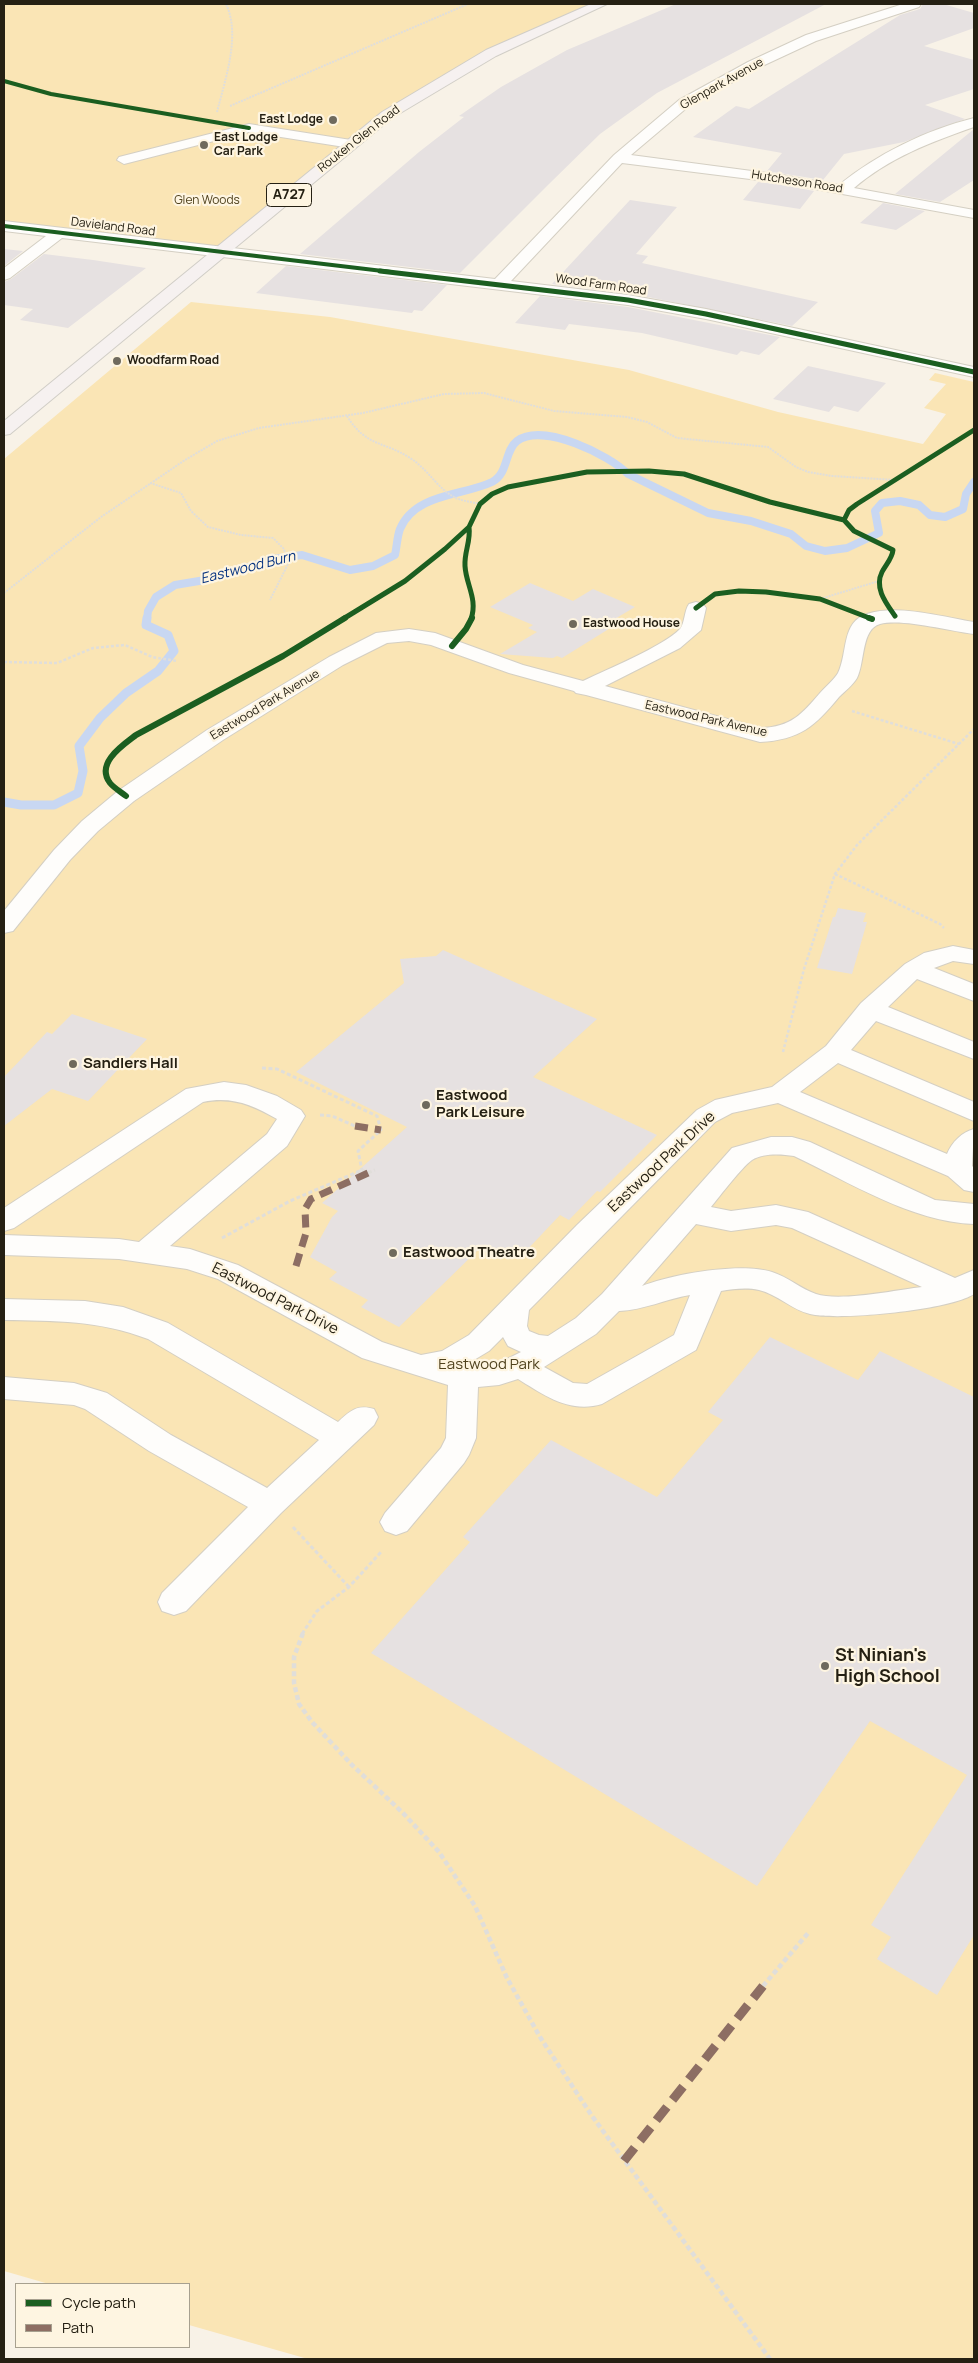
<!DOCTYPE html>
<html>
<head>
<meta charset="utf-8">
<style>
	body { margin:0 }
	#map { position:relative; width:978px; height:2363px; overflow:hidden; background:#f8f2e7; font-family:Manrope,sans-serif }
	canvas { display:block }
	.frame { position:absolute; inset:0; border:5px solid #252013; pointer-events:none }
	.legend { position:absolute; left:15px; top:2283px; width:175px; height:65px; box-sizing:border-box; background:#fef5e1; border:1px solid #a7a08f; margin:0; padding:6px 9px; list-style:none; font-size:15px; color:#252013 }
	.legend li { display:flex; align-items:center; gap:10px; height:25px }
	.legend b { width:25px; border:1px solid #a7a08f }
</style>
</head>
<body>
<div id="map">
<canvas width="978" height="2363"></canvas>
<div class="frame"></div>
<ul class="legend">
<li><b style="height:6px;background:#1b5e20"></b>Cycle path</li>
<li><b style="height:6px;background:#8d6e63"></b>Path</li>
</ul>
</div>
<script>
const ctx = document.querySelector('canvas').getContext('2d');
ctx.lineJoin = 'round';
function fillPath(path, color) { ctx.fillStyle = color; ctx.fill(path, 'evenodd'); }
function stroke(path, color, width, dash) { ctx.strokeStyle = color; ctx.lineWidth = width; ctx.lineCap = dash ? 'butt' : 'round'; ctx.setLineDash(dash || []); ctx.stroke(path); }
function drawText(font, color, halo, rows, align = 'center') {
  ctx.font = font + ' Manrope,sans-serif'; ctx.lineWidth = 4.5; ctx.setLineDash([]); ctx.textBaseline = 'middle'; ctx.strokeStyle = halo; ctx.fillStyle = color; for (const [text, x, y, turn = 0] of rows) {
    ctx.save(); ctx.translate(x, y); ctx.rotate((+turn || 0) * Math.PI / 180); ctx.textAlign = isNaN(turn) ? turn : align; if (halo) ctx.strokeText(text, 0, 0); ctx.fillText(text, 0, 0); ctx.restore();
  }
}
const green = new Path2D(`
	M4,4H601L421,93L220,251L4,226Z
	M191,302L330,317L629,370L778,412L923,444L946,414L924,408L946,384L929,380L935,373L974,382V2359H308L189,2325V2284H49L4,2271V459Z`);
const streamFar1 = new Path2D(`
	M147,619L148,611L156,597L175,585L211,579L273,559L302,555L350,570L373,566L395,555C397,546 397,537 400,529C415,493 463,496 492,482C509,473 504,451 517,441C543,422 609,455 628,474L708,513L751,521L791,534L806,546L825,551L847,548L879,533L875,511L882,503L900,501L919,505L930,515L945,517L963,509L966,494L974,482`);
const stream = new Path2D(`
	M4,802L21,805H54L78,793L83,771L79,746L100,718L126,693L158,671L174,651L168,635L146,625L147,618`);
const building = new Path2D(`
	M676,4H826L657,93L618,121L600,134L549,184L460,273L300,254L419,152L464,117L459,116L501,87L567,50Z
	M923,4H943L974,13V28L924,46L974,60V89L925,105L965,119L904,142L844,154L823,180L767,171L782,153L693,137L736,106L749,109L900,15L920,9Z
	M974,129V180L940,202L895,194Z
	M758,182L782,185L814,191L800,209L743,200Z
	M630,200L677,207L636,254L648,256L642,263L818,302L792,326L628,293L552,284Z
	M883,203L925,211L896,230L860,223Z
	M4,249L23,251L4,266Z
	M44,254L93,260L146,268L68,328L20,320L33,309L4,305V282L11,279Z
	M286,266L447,285L422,311L414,310L412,313L256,293Z
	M540,296L628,307L780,337L759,355L741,351L737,355L642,333L569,324L565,330L515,323Z
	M808,366L886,383L858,412L834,406L829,412L773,399Z
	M530,583L573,601L593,589L635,607L613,620L620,622L562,658L557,656L553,658L500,654L537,632L528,628L533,625L490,607Z
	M838,908L866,913L863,922H867L852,974L817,968L833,917H835Z
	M443,950L597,1019L533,1077L657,1135L600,1192L597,1191L569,1220L560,1215L525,1252L499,1248L491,1255L479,1249L399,1327L361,1307L368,1300L329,1279L337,1272L310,1257L332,1217L338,1211L322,1203L407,1127L296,1072L404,983L400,959L436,956Z
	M72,1014L147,1039L88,1101L52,1089L4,1126V1077L47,1032L52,1034Z
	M770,1337L858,1380L880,1351L974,1397V1935L937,1995L877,1959L891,1937L871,1925L967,1775L870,1721L757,1886L371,1653L470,1542L463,1537L551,1440L657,1497L723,1420L708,1412Z`);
const pathFar3 = new Path2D(`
	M230,106L468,4
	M217,112C225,80 241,35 226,4
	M347,416C366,447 384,441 410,458C428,469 437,488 454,497C461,501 472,502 480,504
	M150,483L181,493L191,511L208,527L241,535L273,538L284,549L288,564L270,600
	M4,593L101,517L185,460L217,441L259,428L363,413L444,394L484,393L554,411L627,417L647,422L677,438L768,447L796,467L808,472L832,476L895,480
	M820,599L879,581`);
const pathFar2 = new Path2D(`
	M4,662L57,663L93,648L125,645L152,657L177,661
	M852,711L959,744
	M835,874L940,924L944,928
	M783,1052L804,969L835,874L857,845L974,729`);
const pathFar1 = new Path2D(`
	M262,1068L277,1069L377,1116L381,1130L358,1151L362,1170
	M320,1115L332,1116L355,1126
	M222,1238L290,1201L362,1170L368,1173L375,1170
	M293,1527L349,1587
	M302,1634L317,1611L349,1587L382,1551`);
const path = new Path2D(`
	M303,1633L294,1657V1683L299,1704L312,1722L352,1765L403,1813L439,1852L475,1906L507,1978L540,2037L592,2116L770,2359
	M763,1986L809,1932`);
const minor = new Path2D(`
	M903,4H921L919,7L816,41L758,68L689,106L631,155L782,175L839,185C877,154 926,130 974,118V127C931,142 889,158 854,188L974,210V218L782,183L622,163L511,281L628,295L706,309L974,367V377L706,319L628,305L62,238L10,278L4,280V268L46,236L4,231V221L495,279L614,155L679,100L748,62L806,35Z
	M249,124L351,140L358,144L351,148L249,132L124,164L117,160L119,157Z
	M696,602L703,604L706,608L701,630L680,648L605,686L761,728C791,727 802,714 820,693C826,686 834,680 838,673C848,653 841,622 867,614C898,604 942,617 974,622V634C949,631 902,618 880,624C861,629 865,663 857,678C853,685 845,691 839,697C815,726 800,740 760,742L586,695L576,693L574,691L509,673L431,645L409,641L387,643L343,665L223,740L134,801L98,831L70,860L13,931L4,933V911L54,850L82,821L118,791L207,730L329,657L376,633L409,629L435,633L523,665L583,681C608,669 662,647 680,629C685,623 684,611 689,604Z
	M953,946L974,950V964L953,961L934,968L974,984V1001L917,979L888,1007L974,1042V1059L876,1021L851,1050L974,1102V1121L838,1063L800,1092L947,1154C952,1142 962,1132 974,1129L972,1166L974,1168V1192L964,1190L948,1176L778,1103L732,1113L715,1122L529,1310L527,1326L529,1331L539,1335L548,1336L576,1318L602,1294L732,1148L771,1137H792L810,1142L935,1200L974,1204V1224C912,1222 849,1182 794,1156C781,1154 763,1153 752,1160C741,1168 720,1196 711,1207L731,1211L776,1205L808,1212L955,1278L974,1270V1294C950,1310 839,1321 810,1314C792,1310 777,1294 759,1290C746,1287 733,1289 721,1291L696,1350L602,1404C570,1414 544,1395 518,1379L499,1385L478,1387L476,1438L469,1455L464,1463L407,1531L396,1535L385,1531L380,1522L385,1513L441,1448L446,1438L448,1385L362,1358L218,1279L187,1269L119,1259L4,1255V1235L119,1239L139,1242L267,1134L277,1119C252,1105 232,1096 203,1102L14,1228L4,1231V1208L186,1089L224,1082L246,1085L277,1096L301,1110L305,1116L287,1146L170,1246L190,1249L238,1265L382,1342L421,1355L442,1351L469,1335L577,1225L697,1110L715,1100L772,1087L826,1046L861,1003L905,964L924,953ZM696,1224L731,1231L776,1225L792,1228L922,1287C896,1290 840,1302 816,1294C801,1289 788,1277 772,1272C741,1262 673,1274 642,1286ZM690,1295L674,1335L587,1384L573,1383L544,1367L596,1334L619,1311C644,1310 666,1299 690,1295ZM503,1337L508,1346L521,1352L499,1363L464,1366L489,1351Z
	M4,1299L85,1301L123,1307L168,1323L338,1422C350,1411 357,1404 374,1409L378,1417L374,1425L281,1513L186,1611L174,1615L162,1611L158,1602L162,1593L248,1507L149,1451L85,1409L74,1405L4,1399V1377L74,1383L107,1393L171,1435L267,1488L319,1440L148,1339C98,1320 56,1321 4,1320Z`);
const major = new Path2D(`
	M591,4H607L496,56L392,118L10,434L4,435V421L382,112L486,50Z`);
const quietFar1 = new Path2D(`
	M355,1126L381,1130
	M296,1266L306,1233L305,1209L311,1199L368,1173`);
const quiet = new Path2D(`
	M624,2161L763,1986`);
const cyclewayFar2 = new Path2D(`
	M4,81L51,94L249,128
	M4,226L391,272`);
const cyclewayFar1 = new Path2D(`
	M380,271L628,300L706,314L974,372
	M469,527C471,541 464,552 465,566C466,585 478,599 471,619
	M696,608L715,594L739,591L766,592L820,599L872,619
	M895,616C886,603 874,588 882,572C886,564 892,559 893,550L854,531L844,520L849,510L857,504L974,430
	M343,619L405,581L445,549L469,527L480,504L492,494L508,487L587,472L649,471L684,474L770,502L844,520`);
const cycleway = new Path2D(`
	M869,618L872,619
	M452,646L466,629L472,618
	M126,796C121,792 114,788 110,783C95,763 123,745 136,735L283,656L345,618`);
const markers = [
	[333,120,5,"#6f6a5d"],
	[204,145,5,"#6f6a5d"],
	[117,361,5,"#6f6a5d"],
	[573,624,5,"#6f6a5d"],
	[73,1064,5,"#6f6a5d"],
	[426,1105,5,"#6f6a5d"],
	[393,1253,5,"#6f6a5d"],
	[825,1666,5,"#6f6a5d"]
];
const farStreetnames = [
	["Glenpark Avenue",722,84,-29],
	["Rouken Glen Road",359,139,-38],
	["Hutcheson Road",797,182,9],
	["Davieland Road",113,227,7],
	["Wood Farm Road",601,285,8],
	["Eastwood Park Avenue",265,705,-31],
	["Eastwood Park Avenue",706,719,13]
];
const farPoinames = [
	["East Lodge",323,120,"right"],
	["East Lodge",214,138],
	["Car Park",214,152],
	["Woodfarm Road",127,361],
	["Eastwood House",583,624]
];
const farParknames = [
	["Glen Woods",207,201]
];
const shields = [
	[289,195,45]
];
const shieldNames = [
	["A727",289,195]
];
const farWaternames = [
	["Eastwood Burn",248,568,-14]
];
const poiNames = [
	["Sandlers Hall",83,1064],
	["Eastwood",436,1096],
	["Park Leisure",436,1113],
	["Eastwood Theatre",403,1253]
];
const streetNames = [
	["Eastwood Park Drive",662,1162,-43],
	["Eastwood Park Drive",275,1299,27]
];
const parkNames = [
	["Eastwood Park",489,1365]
];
const nearPoinames = [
	["St Ninian's",835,1656],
	["High School",835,1677]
];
fillPath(green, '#fae5b5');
stroke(streamFar1, '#c8d7f2', 8);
stroke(stream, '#c8d7f2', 9);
fillPath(building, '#e6e1e1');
stroke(minor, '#d4cfc3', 2);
stroke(major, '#d1cec7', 2);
stroke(pathFar3, '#e0deda', 2, [2, 1]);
stroke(pathFar2, '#e0deda', 2.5, [3, 2]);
stroke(pathFar1, '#e0deda', 3, [4, 2.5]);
stroke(path, '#e0deda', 4.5, [5, 3]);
fillPath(minor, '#fefdfb');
fillPath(major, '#f6f1f0');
stroke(quietFar1, '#8d6e63', 7, [13, 7]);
stroke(quiet, '#8d6e63', 9, [17, 9]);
stroke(cyclewayFar2, '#1b5e20', 4);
stroke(cyclewayFar1, '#1b5e20', 5);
stroke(cycleway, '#1b5e20', 6);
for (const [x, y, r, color] of markers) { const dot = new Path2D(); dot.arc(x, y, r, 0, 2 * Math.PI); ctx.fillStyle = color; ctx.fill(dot); stroke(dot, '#fef5e1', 2); }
drawText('12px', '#252013', '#fef5e1', farStreetnames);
drawText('bold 12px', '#252013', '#fef5e1', farPoinames, 'left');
drawText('12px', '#50421e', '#fef5e1', farParknames);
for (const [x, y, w] of shields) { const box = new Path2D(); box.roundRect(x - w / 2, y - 11.5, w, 23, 4); ctx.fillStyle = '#fef5e1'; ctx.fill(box); stroke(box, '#252013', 1); }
drawText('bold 14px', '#252013', null, shieldNames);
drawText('italic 14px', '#063381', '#fef5e1', farWaternames);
drawText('bold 15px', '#252013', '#fef5e1', poiNames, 'left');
drawText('15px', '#252013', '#fef5e1', streetNames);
drawText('15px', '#50421e', '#fef5e1', parkNames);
drawText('bold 18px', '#252013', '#fef5e1', nearPoinames, 'left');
</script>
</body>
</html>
